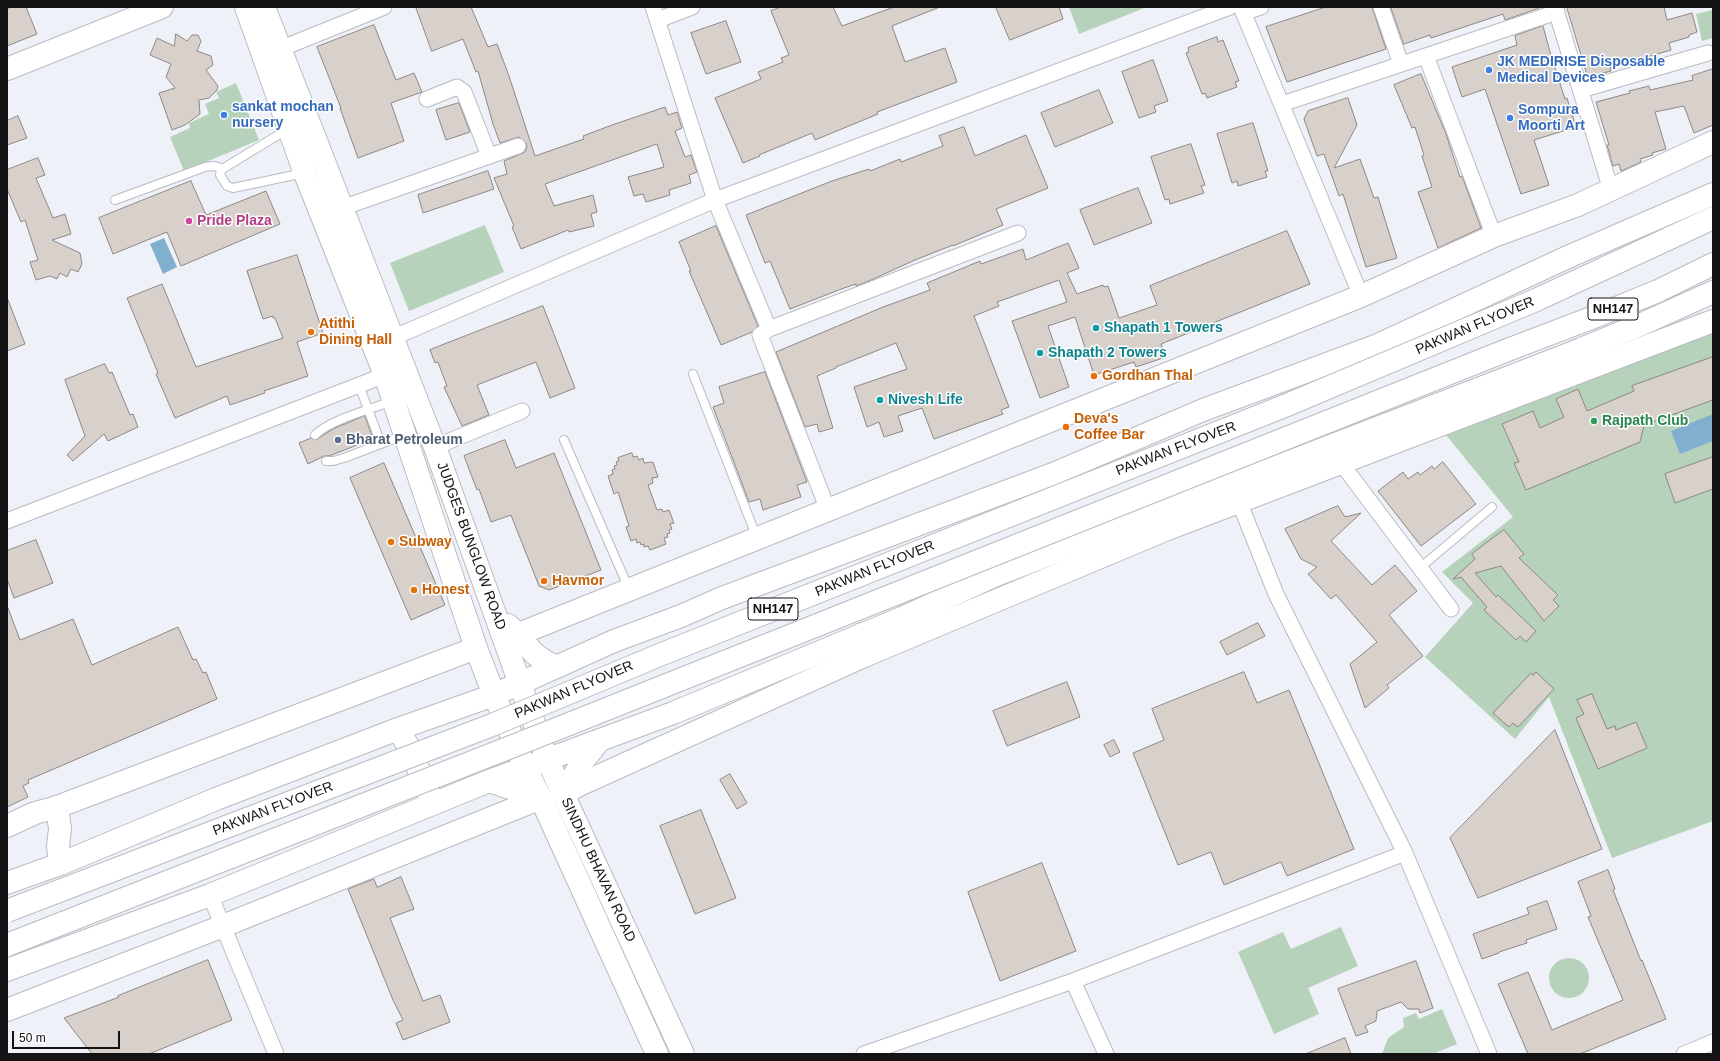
<!DOCTYPE html>
<html>
<head>
<meta charset="utf-8">
<style>
	body { margin:0 }
	#map { position:relative; width:1720px; height:1061px; overflow:hidden; background:#eff1f9; font-family:Helvetica,sans-serif }
	canvas { display:block }
	.frame { position:absolute; inset:0; border:8px solid #131316; pointer-events:none }
	.scale { position:absolute; left:12px; top:1031px; width:108px; height:18px; box-sizing:border-box; border:2px solid #131316; border-top:0; padding-left:5px; font-size:12px; line-height:14px; white-space:nowrap; color:#131316; -webkit-text-stroke:3px #fefefe; paint-order:stroke }
</style>
</head>
<body>
<div id="map">
<canvas width="1720" height="1061"></canvas>
<div class="frame"></div>
<div class="scale">50 m</div>
</div>
<script>
const ctx = document.querySelector('canvas').getContext('2d');
ctx.lineJoin = 'round';
function fillPath(path, color) { ctx.fillStyle = color; ctx.fill(path, 'evenodd'); }
function stroke(path, color, width, dash) { ctx.strokeStyle = color; ctx.lineWidth = width; ctx.lineCap = dash ? 'butt' : 'round'; ctx.setLineDash(dash || []); ctx.stroke(path); }
function drawText(font, color, halo, rows, align = 'center') {
  ctx.font = font + ' Helvetica,sans-serif'; ctx.lineWidth = 3; ctx.setLineDash([]); ctx.textBaseline = 'middle'; ctx.strokeStyle = halo; ctx.fillStyle = color; for (const [text, x, y, turn = 0] of rows) {
    ctx.save(); ctx.translate(x, y); ctx.rotate((+turn || 0) * Math.PI / 180); ctx.textAlign = isNaN(turn) ? turn : align; if (halo) ctx.strokeText(text, 0, 0); ctx.fillText(text, 0, 0); ctx.restore();
  }
}
const green = new Path2D(`
	M1069,7H1147L1079,34Z
	M1713,10V38L1702,41L1696,14Z
	M236,83L259,140L184,171L170,137L190,128L189,123L209,114L205,104L219,98L216,92Z
	M485,225L504,272L409,311L390,263Z
	M1713,333V821L1612,858L1549,697L1515,739L1425,657L1473,603L1442,572L1513,517L1446,435Z
	M1341,927L1358,966L1308,988L1319,1014L1274,1034L1238,952L1283,932L1291,949Z
	M1549 978a20 20 0 1 1 40 0a20 20 0 1 1-40 0Z
	M1442,1009L1457,1044L1433,1054H1382L1388,1038L1404,1027L1403,1018L1416,1013L1419,1019Z`);
const water = new Path2D(`
	M164,238L177,267L163,274L150,244Z
	M1713,414V441L1680,454L1671,431Z`);
const building = new Path2D(`
	M13,7H26L37,34L7,46V9Z
	M416,7H471L488,47L497,44L509,76L535,156L584,139L583,136L612,125L665,107L668,115L677,112L682,128L675,131L685,157L691,155L697,172L689,175L691,183L669,190L670,195L646,202L643,194L634,196L628,177L664,167L657,144L545,184L554,206L593,195L597,212L591,214L594,226L569,232L568,230L521,249L512,227L514,226L494,178L507,174L504,161L525,152L527,147L526,143L519,137L500,143L493,124L478,71L476,72L463,39L432,51Z
	M781,7H833L842,26L894,7H940L892,26L905,62L945,48L957,82L877,112L878,114L815,140L812,133L759,155L760,156L743,163L715,98L761,79L758,72L783,62L781,58L789,55L771,11Z
	M996,7H1059L1063,19L1010,40Z
	M1326,7H1372L1386,49L1287,82L1266,27Z
	M1391,7H1539V8L1505,20L1503,14L1431,38L1430,35L1404,44Z
	M1567,7H1664L1667,20L1692,13L1697,32L1689,35V37L1669,43L1671,50L1610,68L1611,71L1588,77Z
	M726,21L741,62L706,74L691,33Z
	M374,25L396,80L414,73L422,92L391,103L404,141L358,158L340,108H341L317,47Z
	M1543,26L1550,52L1565,99L1567,98L1576,127L1534,140L1549,185L1521,194L1485,89L1462,97L1452,67L1517,45L1515,36Z
	M176,34L187,41L192,35H198L201,41L197,51L211,56L213,65L206,70L218,86L217,90L209,98L199,100L200,114L185,125L172,130L159,93L175,88L166,77L171,64L150,55L157,38L174,46Z
	M1217,37L1218,42L1223,40L1239,81L1235,82L1237,87L1207,98L1205,93L1202,94L1186,53L1189,52L1188,48Z
	M1153,60L1168,101L1154,106L1156,112L1139,118L1122,72Z
	M1713,69V125L1694,133L1684,106L1655,112L1666,149L1652,153L1653,155L1640,159L1641,162L1621,171L1619,164L1613,166L1607,145H1609L1596,102L1630,93L1629,91L1649,86L1650,90L1693,80L1692,76Z
	M1421,74L1446,134L1460,177L1462,176L1481,228L1438,248L1418,192L1432,187L1422,156L1424,155L1415,127L1412,128L1394,85Z
	M1099,90L1113,123L1055,147L1041,113Z
	M1348,98L1357,125L1334,168L1360,159L1374,198L1378,197L1397,258L1366,267L1343,194L1339,196L1324,154L1317,156L1304,119L1308,111Z
	M459,103L470,132L446,140L436,110Z
	M18,116L27,138L7,145V121Z
	M1253,123L1268,171H1265L1267,177L1238,186L1237,181L1232,183L1217,134Z
	M964,127L975,156L1026,135L1048,188L996,209L1003,225L953,246V245L915,260L871,280L856,286V284L844,288L790,309L770,261L765,263L746,215L832,181L869,169L870,171L900,159L901,162L943,146L939,136Z
	M1191,144L1205,185L1201,186L1204,193L1170,204L1169,199L1165,200L1151,157Z
	M38,158L45,175L36,178L53,218L65,214L71,234L52,240L80,253L82,264L78,272L71,269L67,277L60,273L57,279L50,276L36,280L30,262L38,260L25,220L21,222L7,189V170Z
	M488,171L494,189L423,213L418,195Z
	M191,181L206,215L266,191L280,224L181,266L167,232L113,254L99,218Z
	M1138,188L1152,223L1094,245L1080,210Z
	M716,226L758,326L752,332L721,345L689,271H691L679,242Z
	M1287,231L1310,284L1161,344L1166,357L1136,367L1134,362L1094,375L1075,317L1048,326L1069,387L1040,398L1012,321L1067,302L1059,280L997,302L999,306L974,316L1009,407L1001,410L1003,414L934,439L922,408L898,416L903,431L884,437L879,422L867,427L854,387L907,369L896,343L836,367V368L817,376L833,428L819,432L817,424L805,427L776,352L883,307L930,290L927,283L980,261L981,264L1023,249L1026,260L1068,243L1079,268L1067,273L1077,294L1103,285L1104,287L1108,286L1119,318L1157,305L1150,286Z
	M297,255L323,333L297,342L308,376L264,391L265,393L230,405L227,396L175,418L156,374L158,373L127,298L162,284L196,367L283,338L275,318H273V316L263,319L247,271Z
	M8,300L25,344L7,351V301Z
	M543,306L575,388L550,398L536,362L477,385L489,415L462,426L444,387L447,386L439,365L438,362L435,363L430,350Z
	M1713,357V400L1644,425L1640,442L1526,490L1514,463L1519,462L1502,424L1533,411L1540,428L1564,417L1556,399L1578,389L1587,411L1634,391L1632,386Z
	M105,364L109,373L112,372L130,415L133,414L138,427L108,441L104,434L73,461L67,455L85,436L65,380Z
	M765,372L807,482L797,485L801,497L763,510L760,499L749,502L713,407L724,403L719,387Z
	M365,416L373,439L329,456H324L308,464L299,443L311,438L316,440L333,429Z
	M505,440L516,468L554,453L601,570L549,590L539,586L511,515L491,522L479,489L477,490L464,456Z
	M632,453L633,457L637,456L639,460L643,458L644,463L653,462L658,477L652,478L653,483L648,485L657,510L662,509L663,512L669,510L674,523L670,524L672,529L669,530L670,533L667,534L668,537L664,538L666,544L650,550L648,546L644,547V544L641,545L640,542L637,543L636,539L631,541L626,527L629,526L618,492L614,494L608,476L613,474L612,470L615,469L614,466L617,465L616,462L619,461L618,458Z
	M1713,457V489L1675,503L1665,474Z
	M1443,462L1476,504L1421,546L1378,491L1403,472L1408,479L1418,472L1420,475L1432,466L1434,469Z
	M384,463L445,605L411,620L350,478Z
	M1338,506L1345,517L1361,513L1331,541L1372,585L1395,565L1417,591L1389,615L1423,656L1387,685L1389,688L1365,708L1350,664L1377,642L1336,595L1331,599L1308,574L1317,567L1301,559L1285,529Z
	M1504,530L1524,554L1519,558L1558,595L1553,600L1559,606L1544,621L1501,566L1475,573L1496,597L1498,595L1536,631L1526,642L1520,636L1516,640L1484,610L1487,607L1461,577L1453,579L1475,559L1472,554Z
	M36,540L53,583L14,598L7,579V551Z
	M8,608L20,640L73,619L92,665L178,627L193,660L196,659L203,673L206,672L217,699L28,780L29,783L23,786L28,797L7,807V609Z
	M1258,623L1265,636L1227,655L1220,642Z
	M1244,672L1257,703L1289,690L1354,849L1287,876L1281,862L1224,885L1211,852L1178,865L1133,753L1164,740L1152,709Z
	M1536,672L1554,689L1518,727L1513,723L1509,727L1493,713L1531,673L1533,675Z
	M1067,682L1080,717L1007,746L993,711Z
	M1592,694L1607,729L1615,726L1616,730L1636,722L1647,748L1598,769L1576,718L1584,714L1577,700Z
	M1555,730L1602,849L1478,898L1450,838Z
	M1114,740L1120,752L1110,757L1104,745Z
	M730,774L747,803L737,809L720,780Z
	M701,810L736,898L695,914L660,826Z
	M1042,863L1076,951L1000,981L968,892Z
	M1608,870L1615,889L1613,890L1641,961L1642,960L1666,1019L1580,1054H1528L1498,984L1528,972L1552,1030L1623,1000L1588,917L1591,916L1578,882Z
	M401,877L414,909L390,918L423,1001L440,995L450,1022L403,1040L396,1023L403,1020L393,1000L348,889L374,879L377,887Z
	M1547,901L1557,929L1526,940L1527,943L1499,952V953L1482,959L1473,934L1529,914L1527,908Z
	M208,960L232,1020L149,1054H92L64,1018L119,997L118,996Z
	M1416,961L1433,1008L1420,1013L1419,1009H1408L1401,1002L1377,1011L1376,1021L1365,1026L1368,1032L1356,1036L1338,989Z
	M1345,1038L1351,1054H1306Z`);
const lane = new Path2D(`
	M288,129L224,168L221,171L220,175L227,186L233,188L304,173
	M115,200L205,167L213,166L218,167L221,171
	M693,374L757,538
	M359,385L381,444
	M315,435C329,420 372,409 392,401
	M564,440L629,589
	M326,461H333L344,458L404,435
	M1421,567L1492,507`);
const street = new Path2D(`
	M653,7L715,200L769,329L1018,233
	M1241,7L1361,296
	M1381,7L1401,64
	M1555,7L1611,190
	M1243,13L1261,7
	M658,20L692,7
	M280,49L384,7
	M1426,56L1494,236
	M1581,90L1708,53
	M427,99L457,87L464,92L489,156
	M1282,104L1557,12
	M342,208L518,146
	M769,329L760,335L828,510
	M385,341L715,200L1230,7
	M435,447L522,411
	M1341,463L1451,609
	M1236,494L1276,594L1405,853
	M7,521L393,372
	M210,895L276,1054
	M1073,981L1106,1054
	M864,1054L1073,981L1405,853L1489,1054
	M1684,1054L1713,1042`);
const secondary = new Path2D(`
	M246,7L304,171L385,375L476,648L494,695L526,769L543,803L657,1054
	M264,7L435,447L547,759L683,1054
	M7,69L162,7
	M508,625C519,634 525,644 534,653C541,660 549,663 556,667
	M519,634L1361,296L1494,236L1578,205L1713,142
	M563,794L579,785L864,656L1165,530L1713,321
	M7,826L35,813L57,807L476,648
	M7,1010L223,926L541,798`);
const primary = new Path2D(`
	M862,634L868,654
	M398,729L408,746L431,798
	M489,781L541,798
	M563,794L582,762L599,741
	M57,807L60,829L58,846L60,864
	M7,883L60,864L216,799L398,729L494,695L614,641L681,616L722,598L1053,474L1203,410L1378,345L1570,256L1713,194
	M7,970L210,895L489,781L673,713L902,618L996,575L1569,354L1642,324L1713,292`);
const highway = new Path2D(`
	M1536,300L1713,218
	M1510,349L1594,317L1658,291L1713,264`);
const highwayBridge = new Path2D(`
	M7,911L492,725L662,654L1287,405L1536,300
	M7,945L559,728L1510,349`);
const markers = [
	[1489,70,4,"#3f7fe0"],
	[224,115,4,"#3f7fe0"],
	[1510,118,4,"#3f7fe0"],
	[189,221,4,"#d1479c"],
	[1096,328,4,"#0f9aa8"],
	[311,332,4,"#e8710a"],
	[1040,353,4,"#0f9aa8"],
	[1094,376,4,"#e8710a"],
	[880,400,4,"#0f9aa8"],
	[1594,421,4,"#2e9e5b"],
	[1066,427,4,"#e8710a"],
	[338,440,4,"#5c6f8a"],
	[391,542,4,"#e8710a"],
	[544,581,4,"#e8710a"],
	[414,590,4,"#e8710a"]
];
const shields = [
	[1613,309,50],
	[773,609,50]
];
const shieldNames = [
	["NH147",1613,309],
	["NH147",773,609]
];
const shopNames = [
	["JK MEDIRISE Disposable",1497,62],
	["Medical Devices",1497,78],
	["sankat mochan",232,107],
	["nursery",232,123],
	["Sompura",1518,110],
	["Moorti Art",1518,126]
];
const hotelNames = [
	["Pride Plaza",197,221]
];
const foodNames = [
	["Atithi",319,324],
	["Dining Hall",319,340],
	["Gordhan Thal",1102,376],
	["Deva's",1074,419],
	["Coffee Bar",1074,435],
	["Subway",399,542],
	["Havmor",552,581],
	["Honest",422,590]
];
const streetNames = [
	["PAKWAN FLYOVER",1475,326,-23],
	["PAKWAN FLYOVER",1176,449,-21],
	["JUDGES BUNGLOW ROAD",471,546,70],
	["PAKWAN FLYOVER",875,569,-22],
	["PAKWAN FLYOVER",574,690,-23],
	["PAKWAN FLYOVER",273,809,-21],
	["SINDHU BHAVAN ROAD",598,870,65]
];
const cultureNames = [
	["Shapath 1 Towers",1104,328],
	["Shapath 2 Towers",1048,353],
	["Nivesh Life",888,400]
];
const leisureNames = [
	["Rajpath Club",1602,421]
];
const serviceNames = [
	["Bharat Petroleum",346,440]
];
fillPath(green, '#b6d2bb');
fillPath(water, '#81b0cf');
fillPath(building, '#d8d0cb');
stroke(building, '#8e8783', 1);
stroke(lane, '#b9bbc2', 10);
stroke(street, '#b9bbc2', 17);
stroke(secondary, '#b9bbc2', 24);
stroke(primary, '#b9bbc2', 24);
stroke(highway, '#b9bbc2', 24);
stroke(lane, '#fff', 8);
stroke(street, '#fff', 15);
stroke(secondary, '#fff', 22);
stroke(primary, '#fff', 22);
stroke(highway, '#fff', 22);
stroke(highwayBridge, '#b9bbc2', 24, []);
stroke(highwayBridge, '#fff', 22);
for (const [x, y, r, color] of markers) { const dot = new Path2D(); dot.arc(x, y, r, 0, 2 * Math.PI); ctx.fillStyle = color; ctx.fill(dot); stroke(dot, '#fefefe', 1.5); }
for (const [x, y, w] of shields) { const box = new Path2D(); box.roundRect(x - w / 2, y - 11, w, 22, 3); ctx.fillStyle = '#fefefe'; ctx.fill(box); stroke(box, '#131316', 1); }
drawText('bold 13px', '#131316', null, shieldNames);
drawText('bold 14px', '#366cbe', '#fefefe', shopNames, 'left');
drawText('bold 14px', '#b23c85', '#fefefe', hotelNames, 'left');
drawText('bold 14px', '#c56008', '#fefefe', foodNames, 'left');
drawText('14px', '#131316', '#fefefe', streetNames);
drawText('bold 14px', '#0d838f', '#fefefe', cultureNames, 'left');
drawText('bold 14px', '#27864d', '#fefefe', leisureNames, 'left');
drawText('bold 14px', '#4e5e75', '#fefefe', serviceNames, 'left');
</script>
</body>
</html>
